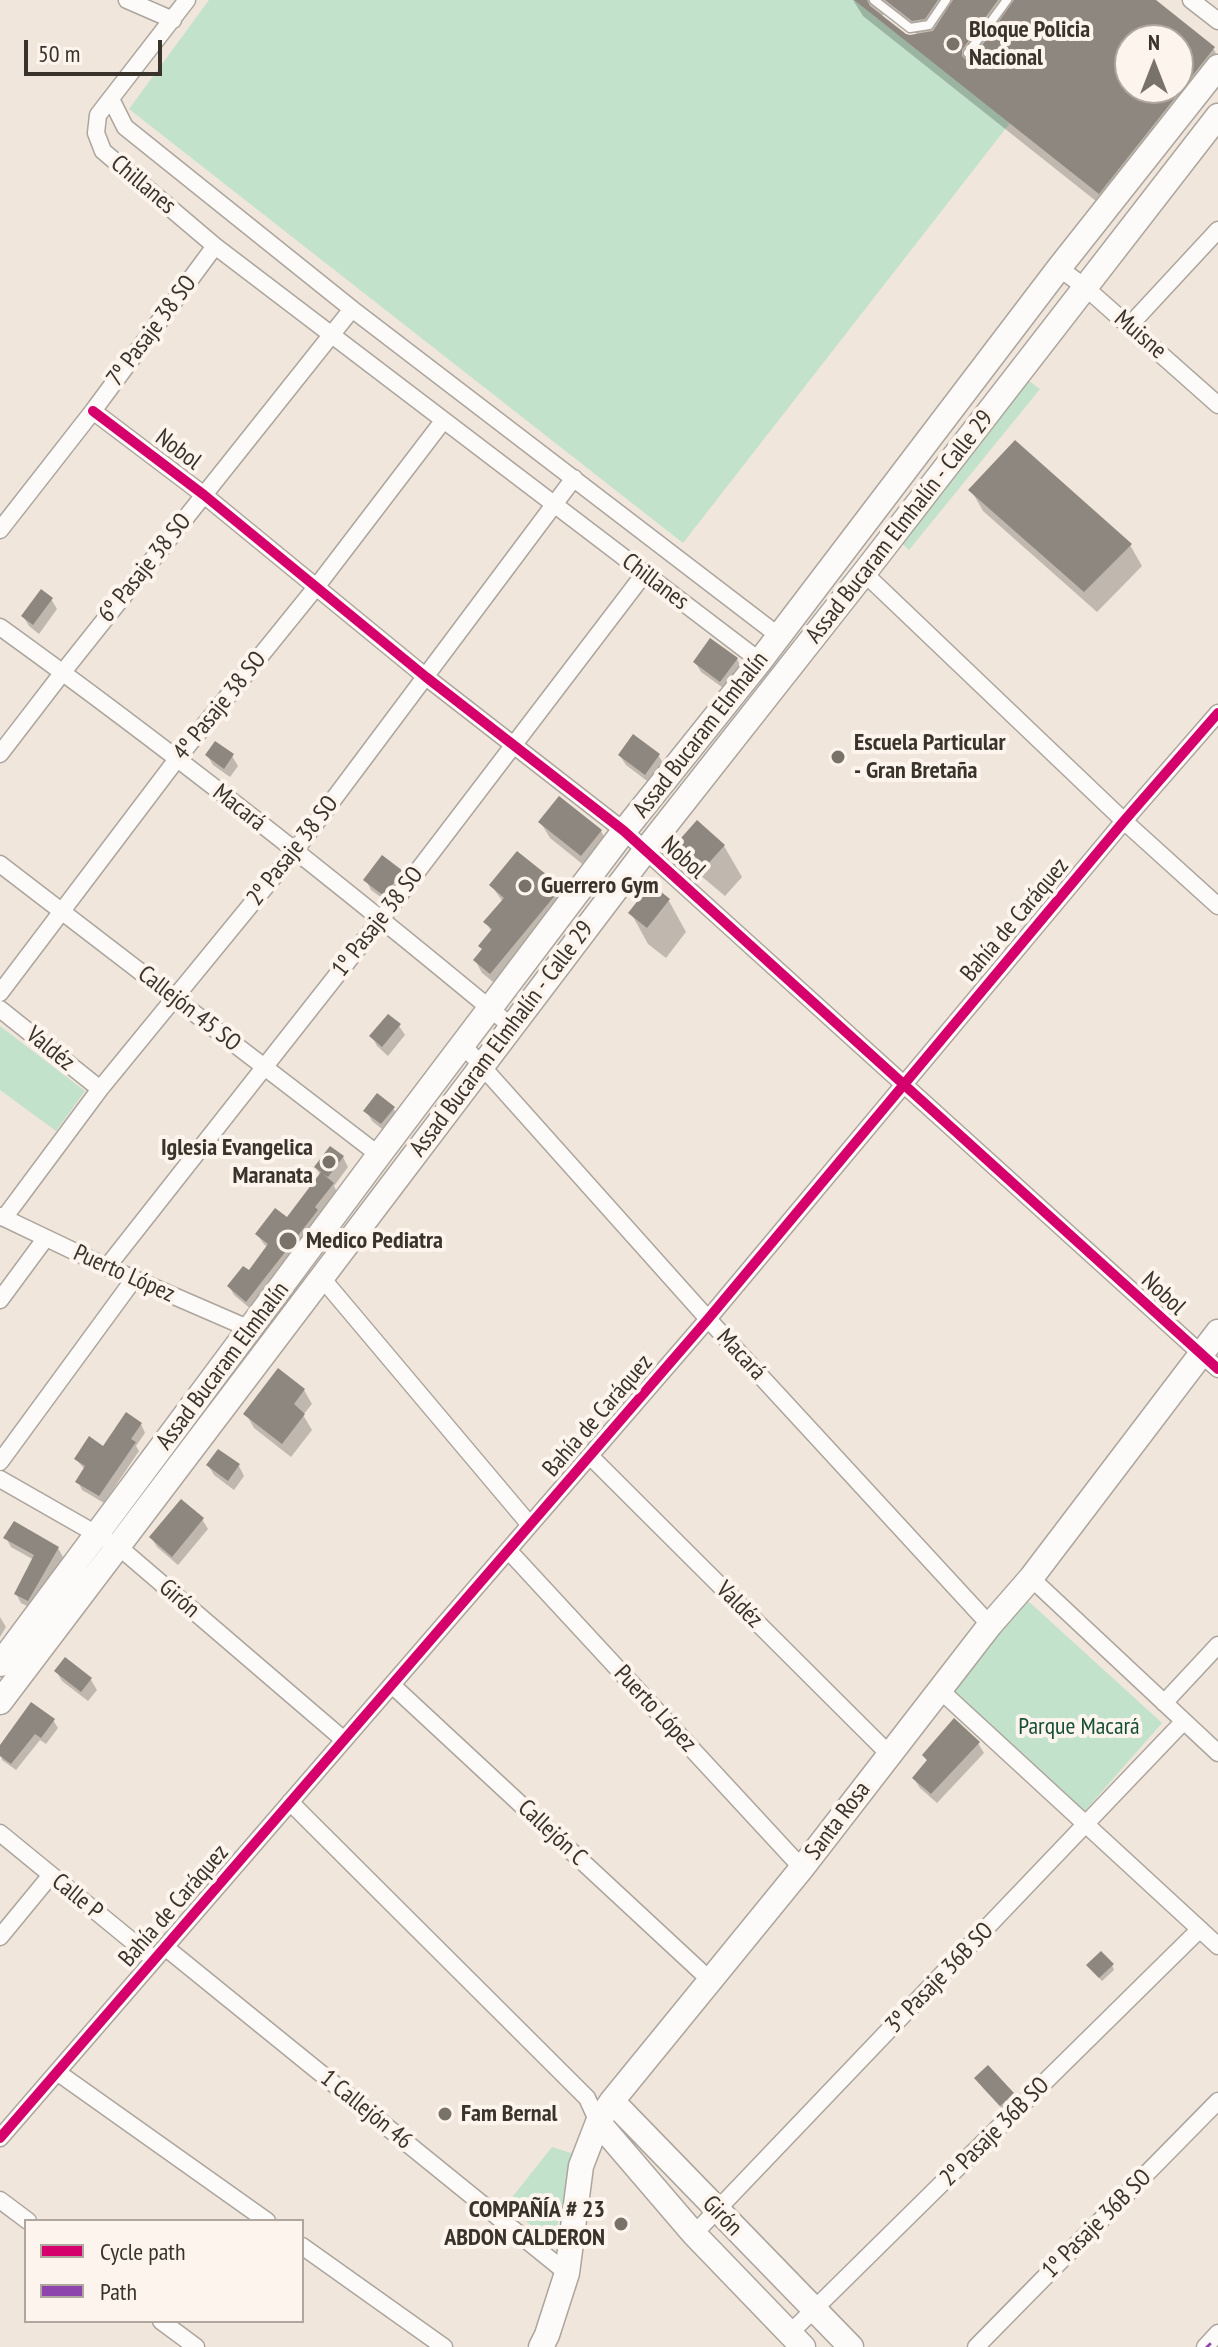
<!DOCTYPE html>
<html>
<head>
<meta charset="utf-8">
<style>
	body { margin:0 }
	#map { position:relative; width:1218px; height:2347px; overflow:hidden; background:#f0e6db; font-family:"PT Sans Narrow",sans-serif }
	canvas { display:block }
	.legend { position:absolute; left:24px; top:2219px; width:280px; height:104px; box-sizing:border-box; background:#fdf5ed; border:2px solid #afa79f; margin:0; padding:10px 14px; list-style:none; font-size:24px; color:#39332b }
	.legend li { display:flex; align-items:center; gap:16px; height:40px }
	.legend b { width:40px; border:2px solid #afa79f }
	.north { position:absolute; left:1114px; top:24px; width:80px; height:80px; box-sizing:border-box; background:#fdf5ed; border:2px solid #afa79f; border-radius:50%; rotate:0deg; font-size:22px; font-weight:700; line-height:32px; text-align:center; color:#39332b }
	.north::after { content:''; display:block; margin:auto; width:28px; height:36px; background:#797269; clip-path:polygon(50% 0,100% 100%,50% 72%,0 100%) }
	.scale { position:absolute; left:24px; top:40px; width:138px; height:36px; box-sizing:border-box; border:4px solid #39332b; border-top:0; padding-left:10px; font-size:24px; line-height:28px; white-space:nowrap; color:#39332b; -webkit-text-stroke:6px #fdf5ed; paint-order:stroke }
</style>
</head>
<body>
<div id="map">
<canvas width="1218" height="2347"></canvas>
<ul class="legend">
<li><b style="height:10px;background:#d6006c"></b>Cycle path</li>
<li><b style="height:10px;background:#8e44ad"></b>Path</li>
</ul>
<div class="north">N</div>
<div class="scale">50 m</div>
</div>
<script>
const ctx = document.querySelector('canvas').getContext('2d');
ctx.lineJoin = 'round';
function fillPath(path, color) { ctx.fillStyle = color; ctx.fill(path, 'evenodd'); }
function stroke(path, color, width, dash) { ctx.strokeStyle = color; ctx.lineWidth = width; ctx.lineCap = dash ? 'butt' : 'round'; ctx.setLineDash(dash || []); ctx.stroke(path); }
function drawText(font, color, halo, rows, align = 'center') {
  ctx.font = font + ' "PT Sans Narrow",sans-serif'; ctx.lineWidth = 8; ctx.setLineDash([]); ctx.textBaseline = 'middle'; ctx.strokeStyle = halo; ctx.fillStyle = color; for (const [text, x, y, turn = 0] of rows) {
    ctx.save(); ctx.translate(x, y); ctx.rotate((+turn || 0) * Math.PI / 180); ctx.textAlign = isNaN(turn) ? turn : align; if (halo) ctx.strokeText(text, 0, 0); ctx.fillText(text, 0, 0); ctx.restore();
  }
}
const green = new Path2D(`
	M209,0H854L1010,123L683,543L129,109Z
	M1025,378L1040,389L909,550L897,539Z
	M0,1026L85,1091L56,1131L0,1090Z
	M1026,1599L1162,1723L1083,1813L952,1690Z
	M552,2147L574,2154L553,2243L506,2205Z`);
const shadow = new Path2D(`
	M853,0H1153L1213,48L1218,57L1111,213L863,16ZM884,14L891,15L918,35L906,36L881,17ZM1130,40H1178V88H1130Z
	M971,490L1130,545L1142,566L1097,612L983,511Z
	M51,599L57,609L39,634L29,626L23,616Z
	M737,659L742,669L726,690L701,672L695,662Z
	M207,755L232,756L238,766L230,777L213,765Z
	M620,756H659L664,765L651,784L626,765Z
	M541,823L601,831L610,847L591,871L550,838Z
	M682,844L724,846L742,877L725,896L700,875Z
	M401,872L407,882L390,904L371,890L366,880Z
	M491,885L560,888L568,901L497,985L482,973L475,960L492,933L486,922L503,902Z
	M669,901L686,932L666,958L648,944L631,913Z
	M399,1026L405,1035L388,1056L377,1046L372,1036Z
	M393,1108L399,1118L387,1133L372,1121L366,1111Z
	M343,1157L348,1167L334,1186L338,1194L252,1310L234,1295L229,1286L249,1273L268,1248L263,1243L257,1234L288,1220L321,1176L316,1168Z
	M304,1390L312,1404L303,1415L312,1430L291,1457L254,1428L246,1414Z
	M141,1424L145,1433L136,1446L139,1451L104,1503L82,1490L78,1482L85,1470L76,1459L104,1449Z
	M208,1465L239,1466L244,1476L234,1490L214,1475Z
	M202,1519L208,1529L178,1565L157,1547L151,1537Z
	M6,1538L58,1548L63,1557L33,1609L21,1603L16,1594L34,1560L11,1547Z
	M0,1617L6,1627L0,1637Z
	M65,1659L91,1680L97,1690L88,1701L62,1681L56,1671Z
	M53,1720L58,1728L46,1744L40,1740L16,1770L2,1760L0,1749Z
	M978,1743L984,1753L937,1803L920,1788L914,1779L928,1762L924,1755Z
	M1112,1965L1114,1970L1102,1981L1091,1969Z
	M988,2068L1012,2094L1018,2104L1007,2114L983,2088L977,2078Z`);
const building = new Path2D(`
	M854,0H867L870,6L906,34L910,35L933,31L953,0H998L962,50V56L966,60L974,57L1014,0H1156L1215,47L1099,194ZM1130,40H1178V88H1130Z
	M885,0H938L925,19L912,21Z
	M1015,440L1132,544L1084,592L968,490Z
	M41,589L53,598L33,625L21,616Z
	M710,638L738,658L720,682L693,662Z
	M633,734L660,754L645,775L618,755Z
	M215,741L234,754L224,769L205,755Z
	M559,796L602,830L581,856L538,822Z
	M697,820L725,845L706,866L680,844L681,838Z
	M517,851L562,887L490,974L473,960L482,949L478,946L492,929L483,922L504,898L489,885Z
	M382,855L403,871L384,896L363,880Z
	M651,884L670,899L647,928L628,913Z
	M388,1014L401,1024L382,1047L369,1036Z
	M377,1093L395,1107L381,1124L363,1111Z
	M330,1146L344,1156L328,1177L323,1174L334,1183L315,1207L318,1210L246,1302L227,1286L243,1266L249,1270L268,1244L255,1234L275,1208L287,1217L321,1172L314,1167Z
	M278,1368L305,1389L294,1404L305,1414L282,1444L243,1414Z
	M126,1412L142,1423L131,1439L136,1442L99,1496L75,1482L85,1466L74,1459L89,1436L103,1446Z
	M218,1449L240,1464L228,1481L206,1465Z
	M181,1499L204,1518L172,1557L149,1537Z
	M14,1521L59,1547L28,1601L14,1594L34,1555L3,1538Z
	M65,1657L92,1678L81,1692L54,1671Z
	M31,1702L55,1719L41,1738L35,1734L11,1764L0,1756V1745Z
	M954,1718L980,1742L931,1794L912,1778L927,1760L922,1755Z
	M1101,1951L1114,1964L1099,1978L1086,1965Z
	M988,2065L1014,2093L1000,2106L974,2078Z`);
const lane = new Path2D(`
	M874,0L910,28L929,25L946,0
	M968,53L1007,0`);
const street = new Path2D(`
	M127,0L173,20
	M187,0L98,115L96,133L103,151L215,246L760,661
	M1191,0L1218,21
	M111,99L125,127L352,309L779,636
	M1059,268L1086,288L1218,405
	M1129,326L1218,230
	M93,411L204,495L426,677L624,831L1218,1369
	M0,530L93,411L215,246
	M864,573L1124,821L1218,906
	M0,627C175,753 345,888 511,1026
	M0,754L63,672L352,309
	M0,864L379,1155
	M0,993L177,759L317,586L443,421
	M0,1009L100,1089
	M463,1045L708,1319L990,1625
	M0,1216L107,1267L250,1329
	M4,1218L100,1089L294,852L574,478
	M107,1267L381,919L644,574
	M321,1277L530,1525
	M0,1300L45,1239
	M590,1456L889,1754
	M0,1462L134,1279
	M0,1479L119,1547L344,1740
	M508,1550L802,1868
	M1031,1578L1218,1753
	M392,1685L711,1981
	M940,1690L1218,1946
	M1164,1703L1218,1645
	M290,1802L587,2098L598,2122
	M0,1833L154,1959
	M0,1937L51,1875
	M165,1947L567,2273
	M57,2072L267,2221
	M0,2138L708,1319L1124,821L1218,713
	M0,2200L28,2221
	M694,2234L1184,1721
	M302,2246L444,2347
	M161,2321L196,2347
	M789,2334L1200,1929
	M976,2347L1218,2101
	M1205,2347L1218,2333`);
const secondary = new Path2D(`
	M0,1664L379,1155L624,831L760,661L1059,268L1218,67
	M0,1702L645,851L864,573L1218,116
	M612,2101L851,2347
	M598,2122L694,2234L803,2347
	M541,2347L547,2335L567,2273L581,2166L598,2122L612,2101L802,1868L990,1625L1031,1578L1218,1332`);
const quiet = new Path2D(`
	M1207,2345L1209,2347`);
const cycleway = new Path2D(`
	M93,411L204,495L426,677L624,831L1218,1369
	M0,2138L708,1319L1124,821L1218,713`);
const markers = [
	[953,44,8,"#797269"],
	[838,757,8,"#797269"],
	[525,886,8,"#797269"],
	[329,1162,8,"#797269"],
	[288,1241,10,"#797269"],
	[445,2114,8,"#797269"],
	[621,2224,8,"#797269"]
];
const poiNames = [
	["Bloque Policia",969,30],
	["Nacional",969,58],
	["Escuela Particular",854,743],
	["- Gran Bretaña",854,771],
	["Guerrero Gym",541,886],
	["Iglesia Evangelica",313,1148,"right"],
	["Maranata",313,1176,"right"],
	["Medico Pediatra",306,1241],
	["Fam Bernal",461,2114],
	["COMPAÑÍA # 23",605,2210,"right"],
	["ABDON CALDERON",605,2238,"right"]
];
const streetNames = [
	["Chillanes",143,185,40],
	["7º Pasaje 38 SO",152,331,-53],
	["Muisne",1140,335,41],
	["Nobol",178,450,37],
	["Assad Bucaram Elmhalín - Calle 29",900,527,-52],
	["6º Pasaje 38 SO",145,568,-51],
	["Chillanes",655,582,37],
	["4º Pasaje 38 SO",220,706,-51],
	["Assad Bucaram Elmhalín",701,735,-52],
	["Macará",239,808,38],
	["2º Pasaje 38 SO",293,851,-52],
	["Nobol",683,858,42],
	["Bahía de Caráquez",1015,920,-50],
	["1º Pasaje 38 SO",378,922,-52],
	["Callejón 45 SO",189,1009,38],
	["Assad Bucaram Elmhalín - Calle 29",502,1039,-53],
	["Valdéz",50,1049,39],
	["Puerto López",124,1274,24],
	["Nobol",1163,1294,43],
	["Macará",741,1355,47],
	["Assad Bucaram Elmhalín",223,1366,-53],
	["Bahía de Caráquez",598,1416,-49],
	["Girón",179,1599,41],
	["Valdéz",739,1605,45],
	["Puerto López",655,1709,47],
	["Santa Rosa",838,1821,-53],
	["Callejón C",552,1833,43],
	["Calle P",77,1897,39],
	["Bahía de Caráquez",174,1906,-49],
	["3º Pasaje 36B SO",940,1978,-46],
	["1 Callejón 46",366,2110,39],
	["2º Pasaje 36B SO",995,2132,-45],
	["Girón",722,2216,46],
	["1º Pasaje 36B SO",1097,2224,-45]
];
const parkNames = [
	["Parque Macará",1079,1727]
];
fillPath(green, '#c2e2cb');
fillPath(shadow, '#0003');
fillPath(building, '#8e877f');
stroke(lane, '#aca59d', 11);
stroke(street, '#aca59d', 19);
stroke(secondary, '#aca59d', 27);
stroke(lane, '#fdfbfa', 8);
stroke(street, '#fdfbfa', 16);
stroke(secondary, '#fdfbfa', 24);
stroke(quiet, '#8e44ad', 8, [16, 8]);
stroke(cycleway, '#d6006c', 10);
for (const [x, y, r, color] of markers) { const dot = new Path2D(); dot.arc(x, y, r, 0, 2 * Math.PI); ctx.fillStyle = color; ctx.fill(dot); stroke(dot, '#fdf5ed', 3); }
drawText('bold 24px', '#39332b', '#fdf5ed', poiNames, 'left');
drawText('24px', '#39332b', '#fdf5ed', streetNames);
drawText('24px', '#164e37', '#fdf5ed', parkNames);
</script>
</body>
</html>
